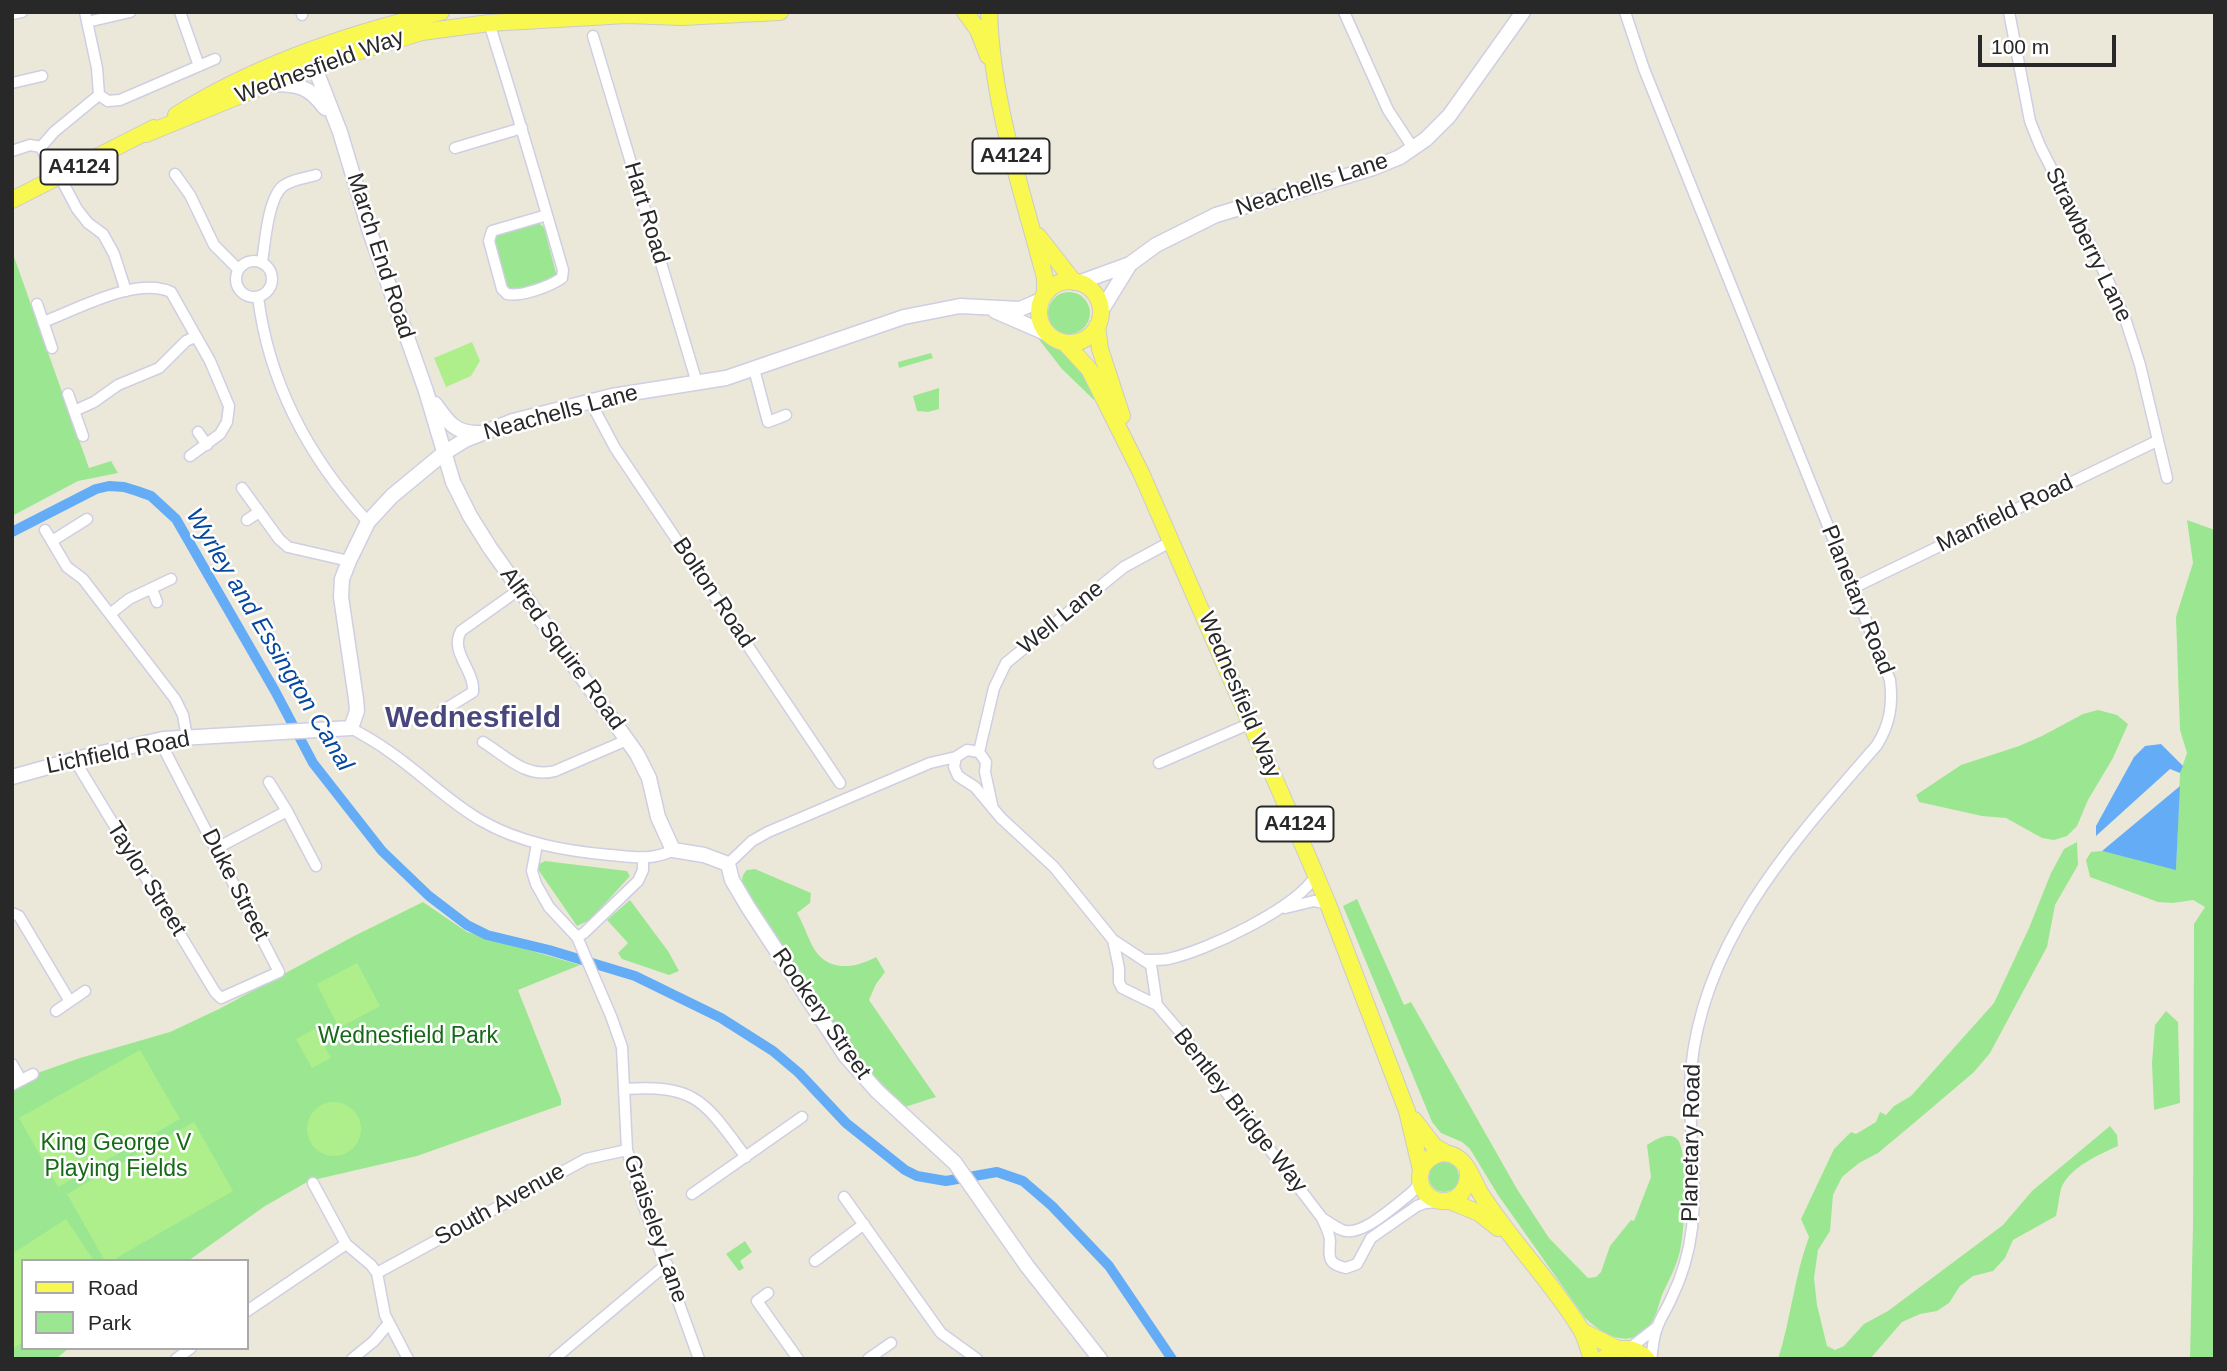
<!DOCTYPE html>
<html>
<head>
<meta charset="utf-8">
<style>
	body { margin:0 }
	#map { position:relative; width:2227px; height:1371px; overflow:hidden; background:#ece8d9; font-family:Helvetica,sans-serif }
	canvas { display:block }
	.frame { position:absolute; inset:0; border:14px solid #282828; pointer-events:none }
	.legend { position:absolute; left:21px; top:1259px; width:228px; height:91px; box-sizing:border-box; background:#fff; border:2px solid #a9a9a9; margin:0; padding:9px 12px; list-style:none; font-size:21px; color:#282828 }
	.legend li { display:flex; align-items:center; gap:14px; height:35px }
	.legend b { width:35px; border:2px solid #a9a9a9 }
	.scale { position:absolute; left:1978px; top:35px; width:138px; height:32px; box-sizing:border-box; border:4px solid #282828; border-top:0; padding-left:9px; font-size:21px; line-height:24px; white-space:nowrap; color:#282828; -webkit-text-stroke:5px #fff; paint-order:stroke }
</style>
</head>
<body>
<div id="map">
<canvas width="2227" height="1371"></canvas>
<div class="frame"></div>
<ul class="legend">
<li><b style="height:9px;background:#f9f851"></b>Road</li>
<li><b style="height:19px;background:#9be791"></b>Park</li>
</ul>
<div class="scale">100 m</div>
</div>
<script>
const ctx = document.querySelector('canvas').getContext('2d');
ctx.lineJoin = 'round';
function fillPath(path, color) { ctx.fillStyle = color; ctx.fill(path, 'evenodd'); }
function stroke(path, color, width, dash) { ctx.strokeStyle = color; ctx.lineWidth = width; ctx.lineCap = dash ? 'butt' : 'round'; ctx.setLineDash(dash || []); ctx.stroke(path); }
function drawText(font, color, halo, rows, align = 'center') {
  ctx.font = font + ' Helvetica,sans-serif'; ctx.lineWidth = 5; ctx.setLineDash([]); ctx.textBaseline = 'middle'; ctx.strokeStyle = halo; ctx.fillStyle = color; for (const [text, x, y, turn = 0] of rows) {
    ctx.save(); ctx.translate(x, y); ctx.rotate((+turn || 0) * Math.PI / 180); ctx.textAlign = isNaN(turn) ? turn : align; if (halo) ctx.strokeText(text, 0, 0); ctx.fillText(text, 0, 0); ctx.restore();
  }
}
const green = new Path2D(`
	M537,222L544,227L557,277L511,291L506,286L492,239L497,233Z
	M12,251L89,468L111,461L118,473L78,481L12,516Z
	M1048 313a21 21 0 1 1 42 0a21 21 0 1 1-42 0Z
	M1037,337L1071,357L1080,366L1098,398L1094,400L1062,369Z
	M931,353L933,358L899,368L898,362Z
	M939,388V409L928,412L917,411L913,396Z
	M2187,520L2215,530V1359H2190L2193,1225L2194,924L2205,907L2193,900L2173,903L2158,902L2090,877L2086,860L2091,852L2102,851L2176,869L2180,773L2187,753L2180,730L2176,617L2193,563Z
	M2098,710L2117,715L2128,724L2113,758L2088,800L2077,826L2067,836L2054,840L2042,838L2006,818L1982,816L1919,802L1916,795L1961,765L2019,746L2042,736L2083,714Z
	M2077,842L2078,865L2055,905L2047,947L1990,1053L1974,1072L1914,1123L1878,1153L1859,1163L1842,1177L1833,1195L1830,1231L1818,1250L1814,1278L1817,1305L1827,1346L1835,1350L1844,1346L1864,1324L1888,1311L2003,1225L2032,1191L2110,1126L2117,1135L2118,1146C2100,1154 2068,1168 2061,1189C2059,1197 2058,1207 2056,1216L2013,1240L2005,1258L1993,1271L1973,1276L1960,1286L1949,1303L1937,1311L1920,1314L1902,1322L1870,1359H1778C1791,1319 1794,1277 1809,1237L1801,1219L1834,1149L1851,1132L1856,1134L1876,1122L1880,1112L1886,1115L1894,1106L1911,1096L1994,1003L2029,928L2051,873L2064,849Z
	M545,861L627,871L630,876L590,920L577,926L537,868L539,864Z
	M755,869L811,893L810,903L797,913C803,923 806,933 811,943C824,972 852,970 876,957L885,972L876,984L869,1000L936,1097L905,1107L865,1067L832,1024L749,899C745,888 737,879 747,870Z
	M1357,899L1404,1005L1411,1002L1517,1189L1549,1238L1588,1278L1596,1277L1601,1272L1610,1246L1631,1220L1634,1221L1651,1177L1647,1145C1655,1140 1669,1131 1677,1139C1689,1149 1685,1239 1679,1255C1675,1269 1668,1282 1662,1295C1659,1304 1656,1317 1650,1325C1629,1351 1604,1335 1585,1318L1498,1195L1470,1149L1462,1142L1441,1133L1432,1122L1343,906Z
	M630,900L668,951L679,971L669,975L622,959L618,953L628,943L607,920Z
	M423,902L467,932L580,965L518,990L561,1099V1105L417,1156L309,1181L265,1206L188,1261H23V1348H69L56,1359H12V1082L80,1058L170,1032L219,1009L354,936Z
	M2166,1011L2178,1022L2180,1103L2154,1110L2152,1063L2155,1025Z
	M1429 1177a15 15 0 1 1 30 0a15 15 0 1 1-30 0Z
	M745,1241L752,1252L740,1261L744,1268L739,1271L726,1254Z`);
const pitch = new Path2D(`
	M472,342L480,361L471,376L446,387L434,358Z
	M357,963L380,1006L339,1028L317,984Z
	M315,1029L331,1058L312,1068L296,1039Z
	M140,1050L180,1119L58,1187L19,1118Z
	M307 1129a27 27 0 1 1 54 0a27 27 0 1 1-54 0Z
	M194,1122L233,1191L111,1261H105L67,1194Z
	M66,1219L94,1261H23V1342L12,1349V1254Z`);
const water = new Path2D(`
	M2161,744L2183,766L2180,773L2170,769L2096,836V826L2134,757L2145,746Z
	M2180,786L2176,870L2102,851Z`);
const canal = new Path2D(`
	M12,532L96,489L109,486L124,487L137,491L151,496L176,519L275,691L313,763L382,851L429,896L467,925L487,935L549,950L635,976L721,1018L773,1051L799,1073L846,1123L905,1170L917,1176L946,1181L997,1172L1023,1181L1052,1206L1109,1266L1172,1359`);
const street = new Path2D(`
	M180,12L199,66
	M302,12V15
	M1344,12L1388,110L1413,148
	M1625,12L1644,69L1890,680C1893,704 1890,724 1877,745C1795,840 1703,938 1691,1070C1687,1123 1698,1176 1692,1228C1689,1253 1682,1277 1671,1299C1667,1309 1660,1318 1657,1328C1653,1337 1653,1349 1651,1359
	M2009,12L2030,121L2040,146L2105,274L2125,318L2140,365L2167,478
	M12,14L22,12
	M87,22L130,12
	M489,23C515,105 539,187 563,270L562,278C550,286 522,297 507,294L502,289L489,241L492,231L547,215
	M593,36L697,383
	M12,83L42,76
	M99,95L108,101L120,100L215,59
	M455,148L522,128
	M12,151L30,145L41,147
	M175,174L190,195L214,245L238,269
	M60,177L77,209L88,223L103,234L114,254L126,291
	M55,179L41,147L54,132L99,95L97,68L85,12
	M236 279a18 18 0 1 1 36 0a18 18 0 1 1-36 0Z
	M262,262C265,243 268,198 283,186C292,179 306,178 316,175
	M258,297C269,384 309,458 368,522
	M37,304L52,348
	M43,322C76,310 136,276 171,292L210,361L229,406L227,422L220,434L190,456
	M754,369L768,422L786,415
	M68,394L83,436
	M590,401L615,448L840,783
	M74,411L94,402L118,385L159,368L186,341L195,337
	M198,432L207,445
	M242,488L279,539L288,547L349,561
	M247,520L259,512
	M45,530L67,567L83,579L175,699L183,715L187,737
	M52,541L87,519
	M1853,588L2157,441
	M152,589L157,602
	M110,614L129,599L171,579
	M442,711L473,692C475,670 449,652 461,631L520,589
	M351,728C363,735 376,742 387,750C420,772 447,801 482,821C520,843 566,851 610,855C632,857 653,861 673,850
	M483,742C506,756 526,779 555,771L627,740
	M979,752L994,688L1006,663L1124,567L1172,541
	M956,757L954,767L958,776L975,787L1001,818L1054,867L1113,940L1151,965L1157,1005
	M74,759L215,992L221,998L279,972L164,749L163,739
	M1159,763L1251,723
	M269,782L287,811L316,866
	M537,844L532,871L536,884L549,907L577,937L611,1016L622,1047L627,1150L642,1201L699,1359
	M217,848L287,811
	M728,864L752,841L768,832L930,763L956,757L967,750L979,752L986,762L985,772L993,809
	M1285,908L1314,901L1328,904
	M12,913L19,916L69,1000
	M577,937L584,933L638,881L643,870V858
	M1113,940L1119,968V982L1122,988L1157,1005L1181,1033L1322,1218C1325,1225 1330,1234 1330,1241C1329,1257 1327,1264 1346,1268L1357,1264L1371,1238L1417,1206L1425,1203L1439,1202
	M1146,960C1153,960 1161,960 1168,959C1206,951 1297,908 1316,875
	M56,1011L85,991
	M12,1064L21,1080
	M12,1085L33,1074
	M625,1089C698,1084 705,1103 746,1157
	M313,1183L346,1244L371,1265L377,1273L385,1315L408,1359
	M692,1194L802,1117
	M844,1197L941,1333L977,1359
	M1322,1218C1328,1222 1335,1227 1342,1230C1361,1238 1394,1206 1410,1194L1416,1188L1419,1179
	M815,1261L864,1224
	M377,1273L586,1159L627,1150
	M768,1293L757,1301L798,1359
	M247,1311L346,1244
	M1630,1348L1657,1327
	M176,1359L191,1348
	M352,1359L374,1341L389,1323
	M554,1359L667,1264
	M868,1359L891,1343`);
const secondary = new Path2D(`
	M310,55L340,132L370,232L426,391L453,482L470,516L490,548L637,754L649,778L658,817L673,850L704,855L728,864L732,880L748,907L845,1055L877,1091L955,1163L1027,1266L1100,1359
	M271,84C298,84 309,86 325,108
	M1078,283L1130,264L1156,245L1216,215L1373,168L1400,157L1426,139L1449,116L1523,12
	M995,311L1048,334
	M1101,311L1130,264
	M435,404C447,421 455,434 479,433
	M12,777L84,757L163,739L351,728L357,711L356,699L341,597L342,579L349,561L368,522L392,496L444,453L465,440L513,421L612,396L726,378L904,317L960,306L1020,309L1041,300`);
const primary = new Path2D(`
	M965,12L978,30L988,56
	M989,12C992,104 1022,190 1045,278V294
	M176,115C257,64 349,33 441,12
	M146,134L314,65L422,32L489,23L626,15L682,17L780,12
	M12,200L154,128
	M1038,236L1074,282
	M1039 312a31 31 0 1 1 62 0a31 31 0 1 1-62 0Z
	M1097,326L1100,349L1122,416
	M1065,343L1089,369L1142,475L1283,798L1328,904L1407,1111L1421,1170
	M1414,1120L1434,1146L1446,1153
	M1468,1172C1468,1212 1421,1208 1420,1178C1420,1159 1442,1146 1458,1158C1469,1165 1474,1183 1481,1194C1511,1241 1551,1281 1580,1328C1586,1337 1588,1349 1592,1359
	M1450,1201L1479,1213L1498,1228
	M1582,1331L1618,1349
	M1603,1359C1618,1346 1632,1345 1647,1359`);
const shields = [
	[1011,156,77],
	[79,167,77],
	[1295,824,77]
];
const shieldNames = [
	["A4124",1011,156],
	["A4124",79,167],
	["A4124",1295,824]
];
const streetNames = [
	["Wednesfield Way",320,67,-20],
	["Neachells Lane",1312,185,-18],
	["Hart Road",646,213,73],
	["Strawberry Lane",2088,245,64],
	["March End Road",380,256,72],
	["Neachells Lane",561,413,-15],
	["Manfield Road",2005,514,-26],
	["Bolton Road",713,593,56],
	["Planetary Road",1857,600,68],
	["Well Lane",1061,618,-39],
	["Alfred Squire Road",562,649,54],
	["Wednesfield Way",1239,695,67],
	["Lichfield Road",118,753,-11],
	["Taylor Street",146,879,58],
	["Duke Street",235,885,63],
	["Rookery Street",821,1014,55],
	["Bentley Bridge Way",1240,1111,52],
	["Planetary Road",1692,1143,-89],
	["South Avenue",500,1205,-29],
	["Graiseley Lane",655,1229,71]
];
const parkNames = [
	["Wednesfield Park",408,1037],
	["King George V",116,1144],
	["Playing Fields",116,1170]
];
const waterNames = [
	["Wyrley and Essington Canal",269,640,59]
];
const districtNames = [
	["Wednesfield",473,719]
];
fillPath(green, '#9be791');
fillPath(pitch, '#aeef8c');
fillPath(water, '#64adf6');
stroke(canal, '#64adf6', 10);
stroke(street, '#cfcee3', 13);
stroke(secondary, '#cfcee3', 17);
stroke(primary, '#cbcbcb', 18);
stroke(street, '#fff', 10);
stroke(secondary, '#fff', 14);
stroke(primary, '#f9f851', 16);
for (const [x, y, w] of shields) { const box = new Path2D(); box.roundRect(x - w / 2, y - 17.5, w, 35, 5); ctx.fillStyle = '#fff'; ctx.fill(box); stroke(box, '#282828', 2); }
drawText('bold 21px', '#282828', null, shieldNames);
drawText('23px', '#282828', '#fff', streetNames);
drawText('23px', '#156917', '#fff', parkNames);
drawText('italic 24px', '#0547a0', '#fff', waterNames);
drawText('bold 30px', '#49467b', '#fff', districtNames);
</script>
</body>
</html>
